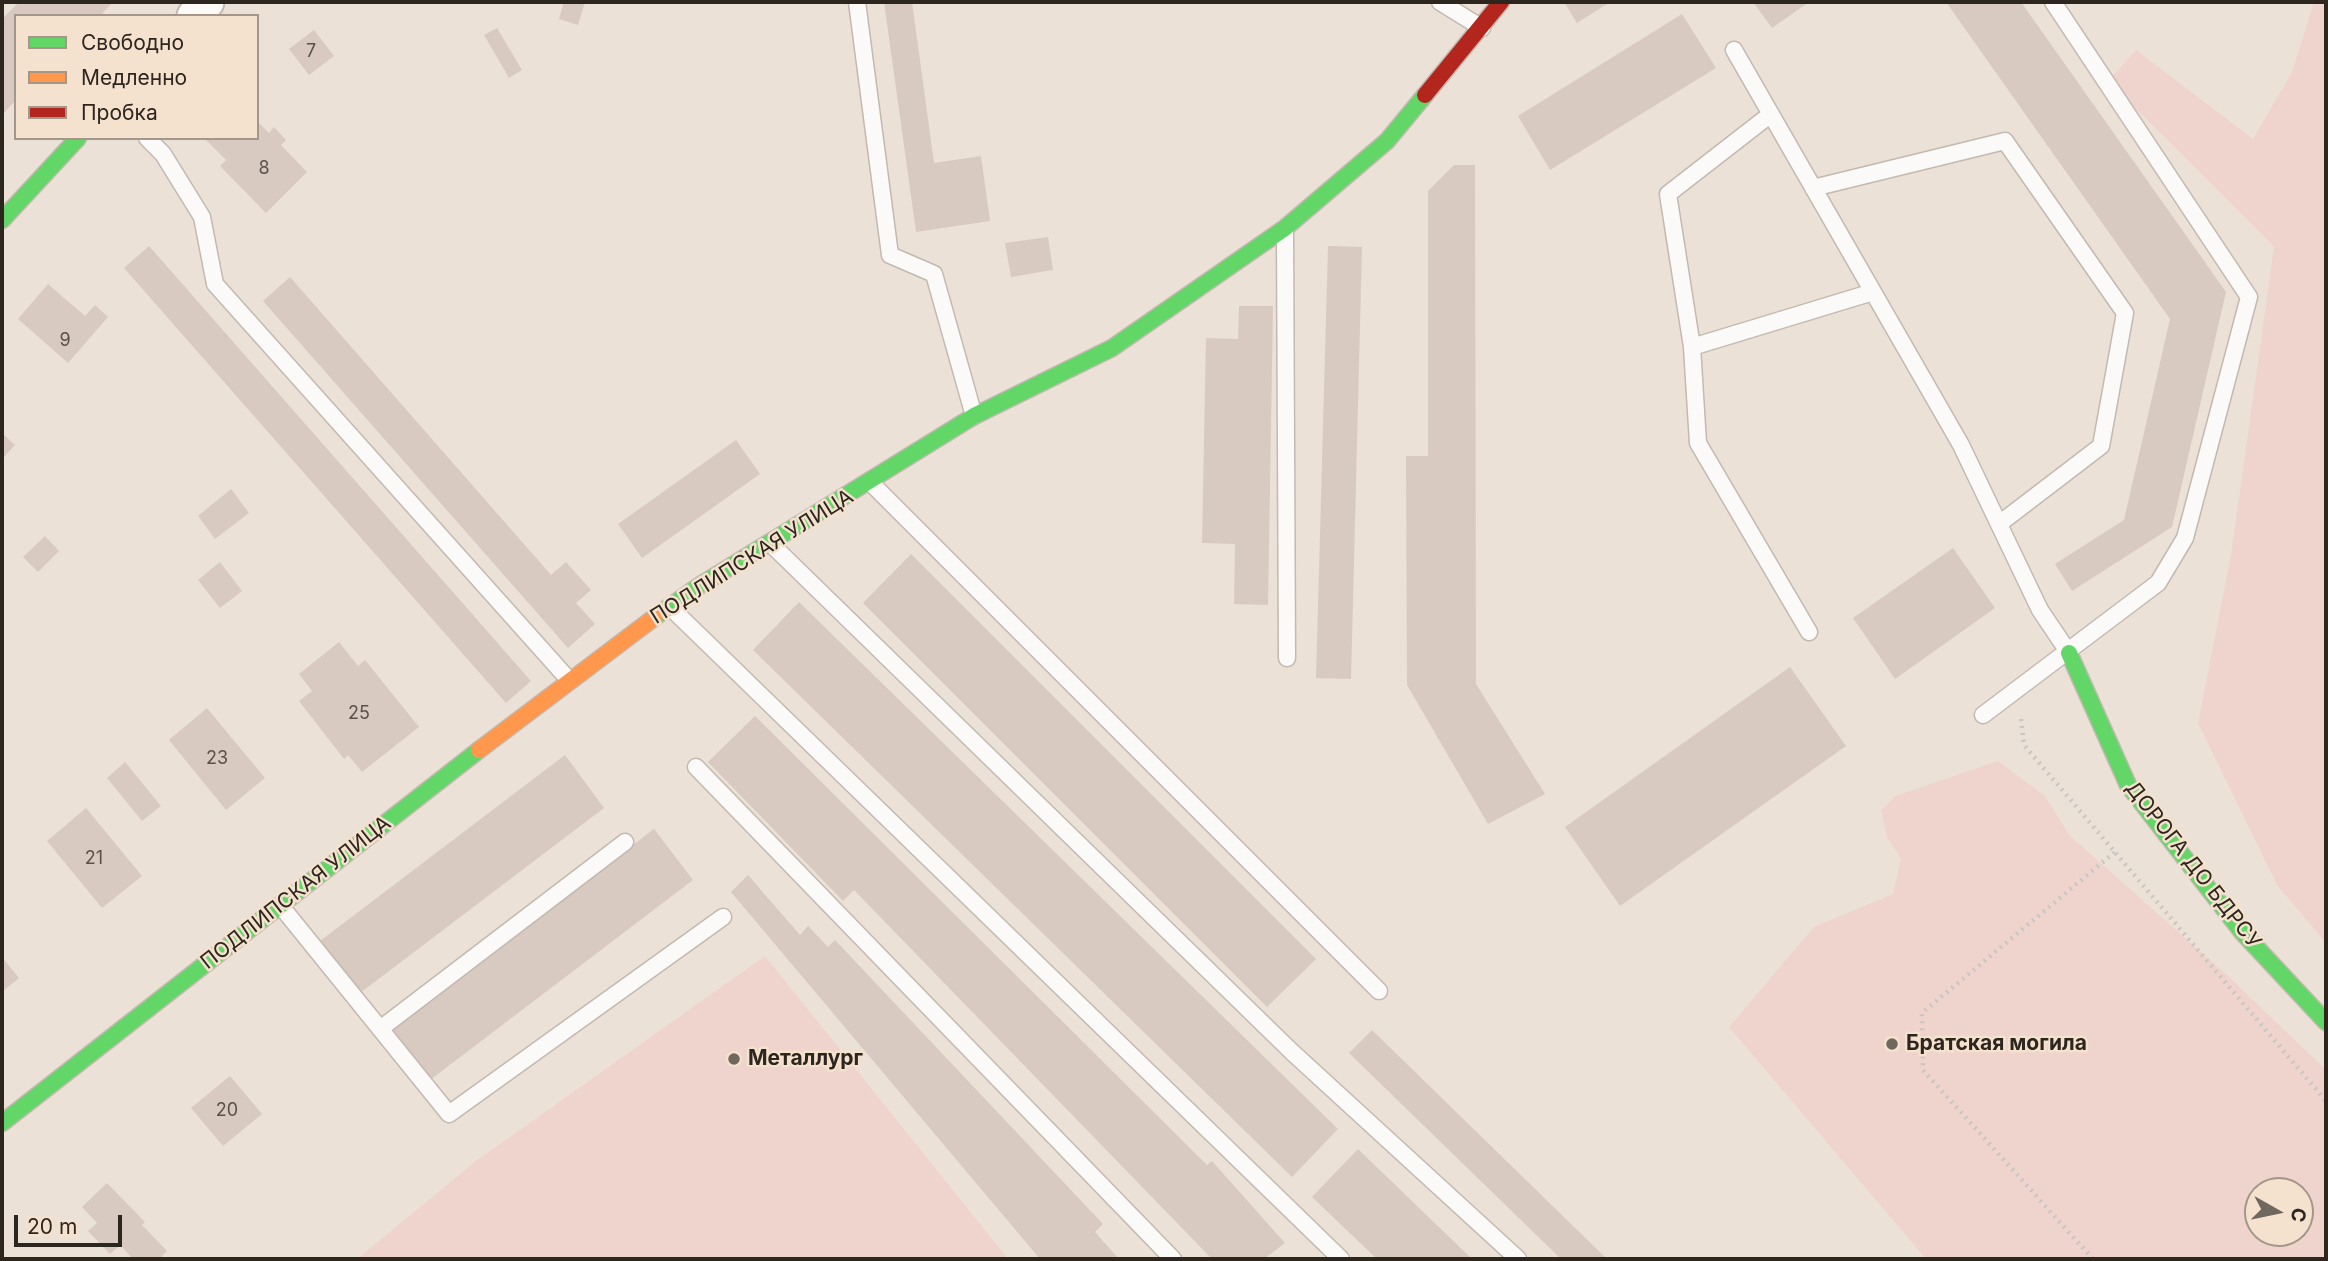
<!DOCTYPE html>
<html>
<head>
<meta charset="utf-8">
<style>
	body { margin:0 }
	#map { position:relative; width:2328px; height:1261px; overflow:hidden; background:#ece1d6; font-family:Inter,sans-serif }
	canvas { display:block }
	.frame { position:absolute; inset:0; border:4px solid #2d261f; pointer-events:none }
	.legend { position:absolute; left:14px; top:14px; width:245px; height:126px; box-sizing:border-box; background:#f4e1ce; border:2px solid #a49688; margin:0; padding:9px 12px; list-style:none; font-size:21px; color:#2d261f }
	.legend li { display:flex; align-items:center; gap:14px; height:35px }
	.legend b { width:35px; border:2px solid #a49688 }
	.north { position:absolute; left:2244px; top:1177px; width:70px; height:70px; box-sizing:border-box; background:#f4e1ce; border:2px solid #a49688; border-radius:50%; rotate:99deg; font-size:19px; font-weight:700; line-height:28px; text-align:center; color:#2d261f }
	.north::after { content:''; display:block; margin:auto; width:24px; height:32px; background:#70675f; clip-path:polygon(50% 0,100% 100%,50% 72%,0 100%) }
	.scale { position:absolute; left:14px; top:1215px; width:108px; height:32px; box-sizing:border-box; border:4px solid #2d261f; border-top:0; padding-left:9px; font-size:21px; line-height:24px; white-space:nowrap; color:#2d261f; -webkit-text-stroke:5px #f4e1ce; paint-order:stroke }
</style>
</head>
<body>
<div id="map">
<canvas width="2328" height="1261"></canvas>
<div class="frame"></div>
<ul class="legend">
<li><b style="height:9px;background:#63d668"></b>Свободно</li>
<li><b style="height:9px;background:#ff974d"></b>Медленно</li>
<li><b style="height:9px;background:#b3261e"></b>Пробка</li>
</ul>
<div class="north">С</div>
<div class="scale">20 m</div>
</div>
<script>
const ctx = document.querySelector('canvas').getContext('2d');
ctx.lineJoin = 'round';
function fillPath(path, color) { ctx.fillStyle = color; ctx.fill(path, 'evenodd'); }
function stroke(path, color, width, dash) { ctx.strokeStyle = color; ctx.lineWidth = width; ctx.lineCap = dash ? 'butt' : 'round'; ctx.setLineDash(dash || []); ctx.stroke(path); }
function drawText(font, color, halo, rows, align = 'center') {
  ctx.font = font + ' Inter,sans-serif'; ctx.lineWidth = 5; ctx.setLineDash([]); ctx.textBaseline = 'middle'; ctx.strokeStyle = halo; ctx.fillStyle = color; for (const [text, x, y, turn = 0] of rows) {
    ctx.save(); ctx.translate(x, y); ctx.rotate((+turn || 0) * Math.PI / 180); ctx.textAlign = isNaN(turn) ? turn : align; if (halo) ctx.strokeText(text, 0, 0); ctx.fillText(text, 0, 0); ctx.restore();
  }
}
const green = new Path2D(`
	M2314,2H2326V943L2277,885L2198,723L2231,555L2274,247L2108,81L2136,50L2253,139L2292,72Z
	M1998,761L2044,795L2070,836L2227,975L2326,1070V1259H1926L1729,1027L1814,927L1893,894L1901,859L1887,837L1881,810L1895,796ZM2258,1191H2300V1233H2258Z
	M765,956L1008,1259H357L476,1161Z`);
const building = new Path2D(`
	M19,2H113L100,16H16V100L2,115V19Z
	M564,2H585L578,25L559,19Z
	M884,2H912L934,163L981,156L990,221L916,232Z
	M1564,2H1610L1577,23Z
	M1753,2H1809L1772,28Z
	M1946,2H2021L2226,292L2172,527L2072,591L2055,564L2124,520L2170,319Z
	M1682,14L1716,68L1550,170L1518,116Z
	M497,28L522,70L509,78L484,35Z
	M314,30L334,56L309,75L289,49Z
	M257,121L269,133L274,127L286,140L281,145L307,172L266,213L220,166L226,160L204,138H257Z
	M1454,165H1475L1476,684L1545,794L1488,824L1407,685L1406,456H1428V191Z
	M1048,237L1053,270L1011,277L1005,243Z
	M149,246L531,681L506,703L124,268Z
	M1328,246L1362,247L1351,679L1316,678Z
	M290,277L551,575L566,562L591,590L576,603L595,624L568,648L263,301Z
	M48,284L85,316L95,305L108,317L68,363L18,319Z
	M1239,306H1273L1268,605L1234,604L1235,544L1202,543L1206,338L1238,339Z
	M2,433L15,445L2,459Z
	M736,440L760,474L642,558L618,524Z
	M231,489L249,513L215,539L198,516Z
	M45,536L59,551L38,572L23,557Z
	M1953,548L1995,608L1895,679L1853,618Z
	M911,554L1316,959L1267,1007L863,603Z
	M220,562L242,591L220,608L198,580Z
	M799,602L1338,1129L1292,1177L753,650Z
	M339,642L358,666L365,660L419,727L362,772L348,755L344,759L299,701L312,691L299,674Z
	M1790,667L1846,746L1620,906L1565,827Z
	M207,708L265,778L226,810L169,740Z
	M755,716L1207,1165L1212,1161L1285,1243L1264,1259H1212L854,890L843,901L708,762Z
	M565,755L604,808L360,993L320,941Z
	M125,762L161,806L142,821L107,778Z
	M86,808L142,876L102,908L47,841Z
	M654,829L693,880L430,1080L391,1028Z
	M748,875L800,935L808,926L828,947L835,940L1103,1224L1095,1232L1119,1259H1040L731,892Z
	M2,957L19,978L2,992Z
	M1372,1030L1607,1259H1561L1349,1053Z
	M230,1076L262,1114L223,1146L191,1108Z
	M1358,1149L1472,1259H1377L1312,1197Z
	M107,1183L145,1222L142,1225L167,1251L159,1259H133L120,1245L110,1254L88,1231L97,1223L82,1207Z`);
const path = new Path2D(`
	M2021,719L2024,745L2326,1101
	M2093,1259L1923,1070L1922,1013L2115,852`);
const lane = new Path2D(`
	M857,2L890,255L934,274L974,416
	M1440,2L1482,28
	M1734,50L1961,445L2040,610L2069,653
	M1771,114L1668,194L1692,347L1698,443L1809,632
	M147,138L163,154L202,217L215,284L569,680
	M1813,188L2005,141L2125,313L2101,446L1999,524
	M1285,231L1287,658
	M1692,347L1873,292
	M871,483L1379,991
	M770,543L1292,1052L1518,1259
	M670,607L1341,1259
	M1983,715L2158,583L2185,538L2249,297L2053,2
	M696,767L1173,1259
	M280,905L449,1114L723,917
	M380,1029L625,842`);
const street = new Path2D(`
	M194,16L207,2`);
const fast = new Path2D(`
	M2,220L78,138
	M655,617L699,586L974,416L1112,348L1285,228L1387,141L1425,95
	M2069,653L2128,785L2242,932L2326,1022
	M2,1123L479,750`);
const slow = new Path2D(`
	M479,750L655,617`);
const jam = new Path2D(`
	M1425,95L1501,2`);
const markers = [
	[1892,1044,7,"#70675f"],
	[734,1059,7,"#70675f"]
];
const numberNames = [
	["7",311,52],
	["8",264,169],
	["9",65,341],
	["25",359,714],
	["23",217,759],
	["21",94,859],
	["20",227,1111]
];
const streetNames = [
	["ПОДЛИПСКАЯ УЛИЦА",752,557,-32],
	["ДОРОГА ДО БДРСУ",2193,865,52],
	["ПОДЛИПСКАЯ УЛИЦА",296,893,-38]
];
const poiNames = [
	["Братская могила",1906,1044],
	["Металлург",748,1059]
];
fillPath(green, '#eed4cc');
fillPath(building, '#d8cac0');
stroke(lane, '#c2b9b1', 19);
stroke(street, '#c2b9b1', 37);
stroke(fast, '#c2b9b1', 19);
stroke(slow, '#c2b9b1', 19);
stroke(jam, '#c2b9b1', 19);
stroke(path, '#c9c5c2', 4.5, [2, 5]);
stroke(lane, '#fcfaf9', 16);
stroke(street, '#fcfaf9', 33);
stroke(fast, '#63d668', 16);
stroke(slow, '#ff974d', 16);
stroke(jam, '#b3261e', 16);
for (const [x, y, r, color] of markers) { const dot = new Path2D(); dot.arc(x, y, r, 0, 2 * Math.PI); ctx.fillStyle = color; ctx.fill(dot); stroke(dot, '#f4e1ce', 2.5); }
drawText('18px', '#5a524a', null, numberNames);
drawText('21px', '#2d261f', '#f4e1ce', streetNames);
drawText('bold 21px', '#2d261f', '#f4e1ce', poiNames, 'left');
</script>
</body>
</html>
